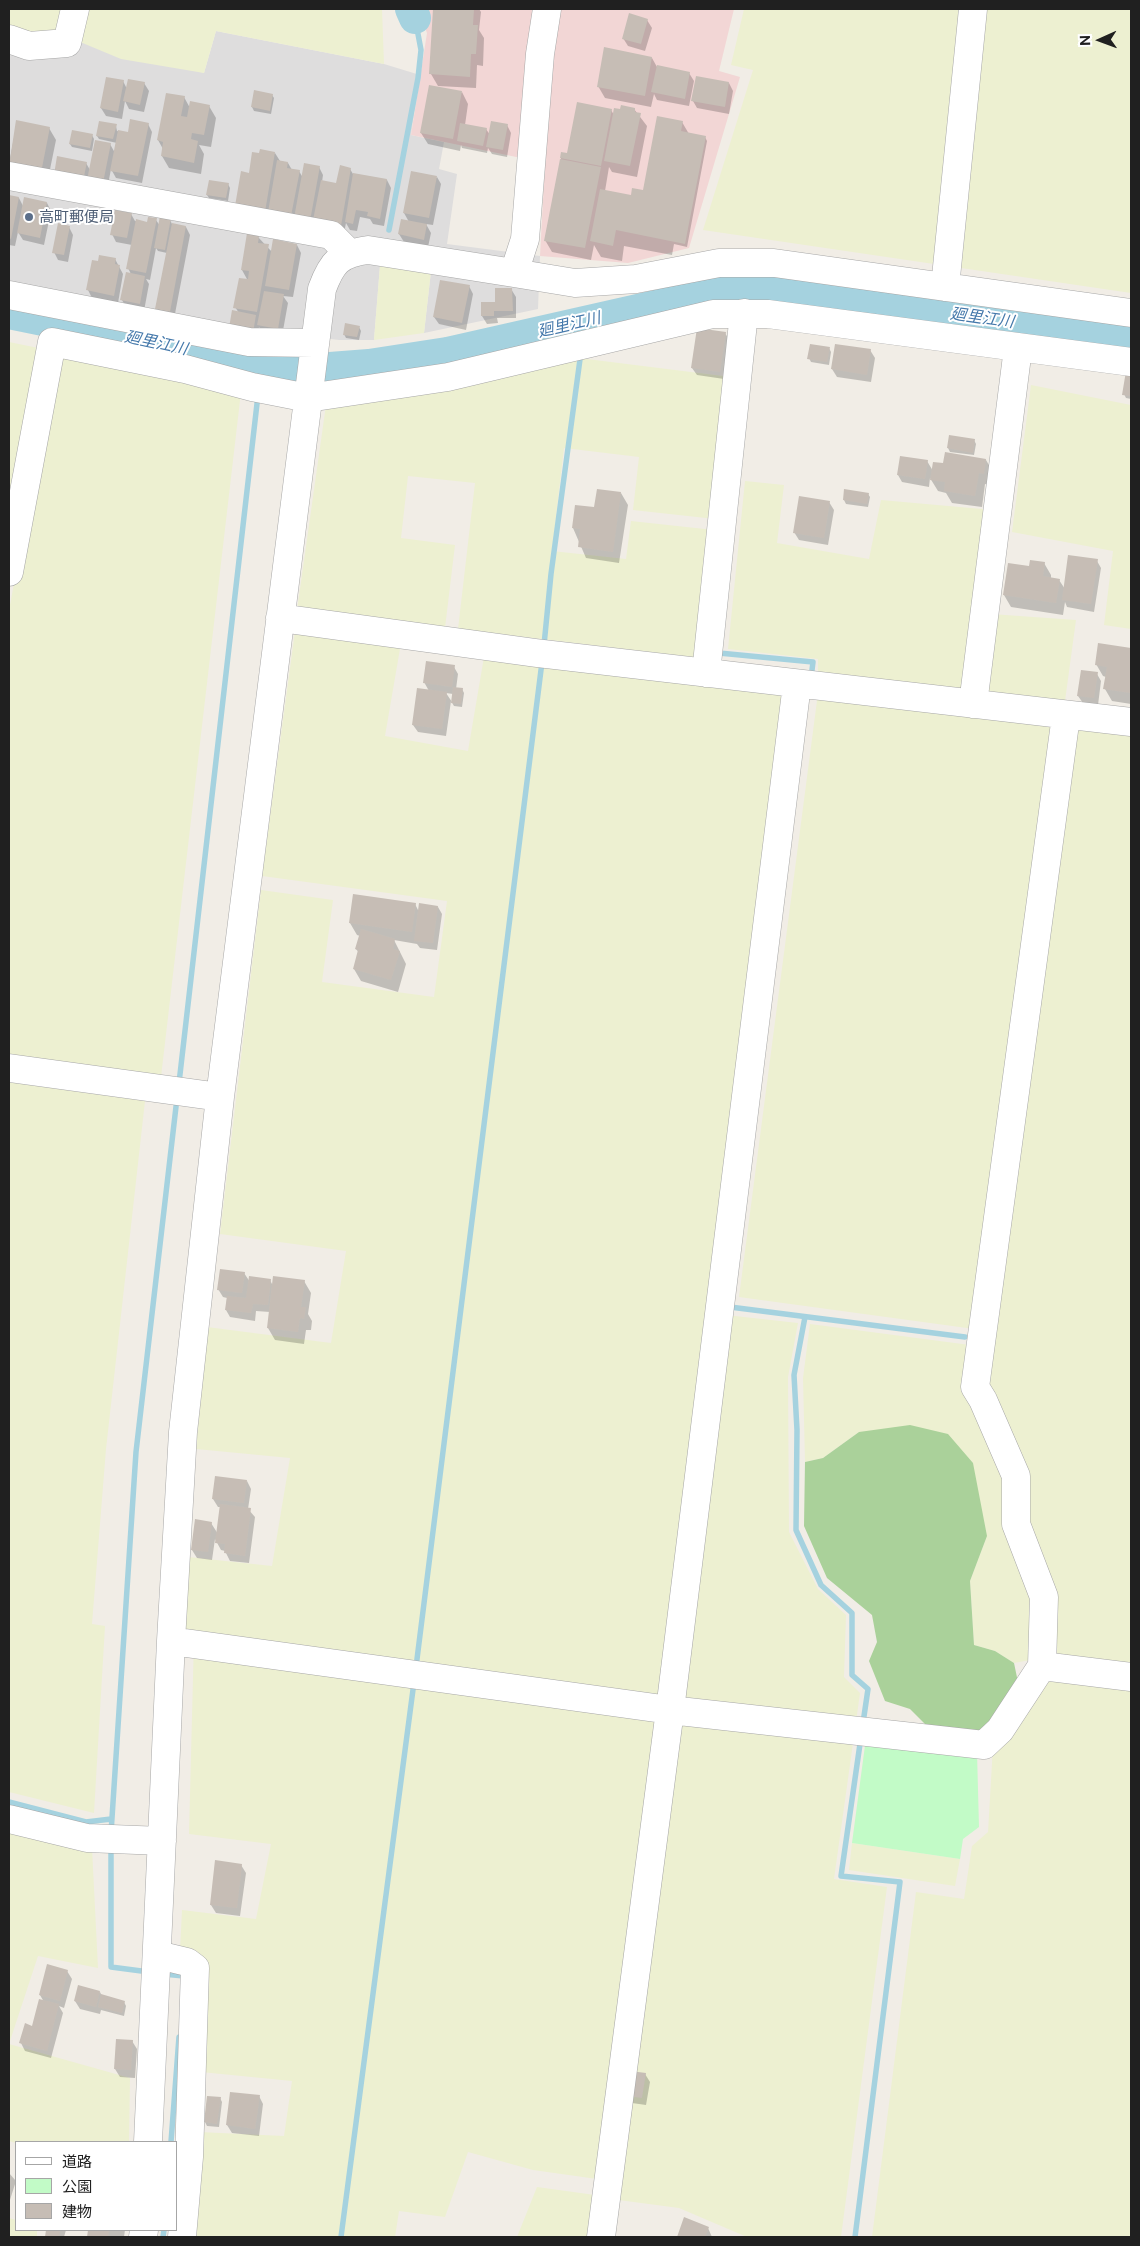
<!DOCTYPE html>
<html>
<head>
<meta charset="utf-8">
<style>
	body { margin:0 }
	#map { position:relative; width:1140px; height:2246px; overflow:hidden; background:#f1ede6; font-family:"Public Sans","Noto Sans JP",sans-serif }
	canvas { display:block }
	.frame { position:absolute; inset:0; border:10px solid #202020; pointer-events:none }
	.legend { position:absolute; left:15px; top:2141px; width:162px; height:90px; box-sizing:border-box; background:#fff; border:1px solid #a6a6a6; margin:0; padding:6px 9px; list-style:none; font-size:15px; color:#202020 }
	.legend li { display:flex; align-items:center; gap:10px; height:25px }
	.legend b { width:25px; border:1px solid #a6a6a6 }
	.north { position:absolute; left:1075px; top:15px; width:50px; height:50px; -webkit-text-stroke:4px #fff; paint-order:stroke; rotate:268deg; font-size:14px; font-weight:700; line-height:20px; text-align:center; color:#202020 }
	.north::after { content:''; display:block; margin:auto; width:18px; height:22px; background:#202020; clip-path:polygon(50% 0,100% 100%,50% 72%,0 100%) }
</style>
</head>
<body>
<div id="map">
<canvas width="1140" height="2246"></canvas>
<div class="frame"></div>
<ul class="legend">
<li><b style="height:6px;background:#fff"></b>道路</li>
<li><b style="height:14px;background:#c2fbc7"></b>公園</li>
<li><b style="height:14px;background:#c6bdb5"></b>建物</li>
</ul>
<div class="north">N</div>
</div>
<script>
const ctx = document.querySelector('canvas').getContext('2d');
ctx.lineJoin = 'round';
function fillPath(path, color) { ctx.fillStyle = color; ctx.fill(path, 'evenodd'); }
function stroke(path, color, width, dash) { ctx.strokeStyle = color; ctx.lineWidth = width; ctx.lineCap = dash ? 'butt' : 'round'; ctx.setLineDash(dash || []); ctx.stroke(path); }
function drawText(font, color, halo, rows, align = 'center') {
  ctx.font = font + ' "Public Sans","Noto Sans JP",sans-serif'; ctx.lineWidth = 4; ctx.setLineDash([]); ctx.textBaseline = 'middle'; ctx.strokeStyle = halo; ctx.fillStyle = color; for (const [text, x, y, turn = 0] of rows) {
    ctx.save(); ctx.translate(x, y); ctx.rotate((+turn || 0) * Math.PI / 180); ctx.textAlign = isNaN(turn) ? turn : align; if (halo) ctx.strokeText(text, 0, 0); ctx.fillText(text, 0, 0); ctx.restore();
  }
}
const residential = new Path2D(`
	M216,31L384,64L420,75L411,135L444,142L439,169L457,174L447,244L540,256L538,309L424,333L431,271L380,266L374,340H339L298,335L247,339L9,289V34L73,39L204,73Z`);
const commercial = new Path2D(`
	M418,9H734L719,71L740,77L689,248L628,263L540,256L545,163L411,135L427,33Z`);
const farmland = new Path2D(`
	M9,9H382L384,64L216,31L204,73L121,59L73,39L9,34Z
	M744,9H1131V293L703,230L753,70L731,65Z
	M380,265L431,271L424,333L374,340Z
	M9,342L185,378L241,392L161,1077L9,1056V610L19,557L9,554Z
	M563,356L731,377L715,519L633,510L639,457L564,448L552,551L626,559L631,521L714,530L700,658L458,629L475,483L408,476L401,538L455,545L445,628L297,610L326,405Z
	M1031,385L1131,405V629L1104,625L1113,551L1012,532Z
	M745,481L784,485L777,543L869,559L881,500L993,510L977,613L1076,620L1065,701L818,673V659L728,649Z
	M295,631L401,643L385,736L468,751L484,657L788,694L597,2179L533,2170L468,2152L445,2217L399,2211L395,2237H192L199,2132L284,2136L292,2081L201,2072L204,1958L180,1951L182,1910L256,1919L271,1844L189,1834L194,1638L184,1634L188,1557L272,1566L290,1458L196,1449L207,1327L331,1343L346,1251L220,1234L261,890L333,900L322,982L434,997L447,901L262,876Z
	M818,693L1131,733V2237H872L916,1892L964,1899L972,1846L988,1832L993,1746L1051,1674L983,1385L989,1331L739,1297Z
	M9,1082L145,1101L106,1449L92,1624L105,1626L94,1813L9,1792Z
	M726,1315L798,1323L788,1377L789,1532L818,1589L846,1615L844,1677L860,1693L834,1879L887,1887L841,2237H747L679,2208L611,2199Z
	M810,1324L970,1345L1008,1476L1035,1598L1036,1659L1014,1663L995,1651L974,1645L970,1581L987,1536L859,1432L823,1458L805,1462L803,1378Z
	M9,1827L92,1848L98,1968L38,1956L9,2044L130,2078L129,2142L16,2143L9,2141Z
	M852,1843L960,1859L955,1886L849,1870Z
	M537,2187L595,2195L590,2237H517Z
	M9,2218L16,2220V2230H37V2237H9Z`);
const forest = new Path2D(`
	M910,1425L948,1434L973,1463L987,1536L970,1581L974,1645L995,1651L1014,1663L1019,1687L996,1723L977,1735L929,1728L910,1709L885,1701L869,1661L877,1642L872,1615L827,1578L804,1526L805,1462L823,1458L859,1432Z`);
const park = new Path2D(`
	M866,1738L977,1752L979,1827L963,1839L960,1859L852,1843Z`);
const shadow = new Path2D(`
	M434,9H479L481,12L479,30L484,38L483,66L477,65L476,88L438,86L431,74Z
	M647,20L652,28L645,51L628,46L623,38Z
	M652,58L657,67L689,73L694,81L689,106L657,100L654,94L651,107L605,98L598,86Z
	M123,81L127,89L144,83L149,91L144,112L129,109L125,101L122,119L106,116L101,108Z
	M729,83L733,91L729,114L697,108L693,101Z
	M462,92L468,104L465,125L486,129L490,135L507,125L511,133L507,157L492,154L488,148L487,153L462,148L461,145L460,151L428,144L421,133Z
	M272,95L274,98L271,114L254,111L252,107Z
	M184,97L190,108L209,106L216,118L211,147L199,145L204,154L201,174L169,168L162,156L163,149L158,140Z
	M634,109L647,126L637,177L612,172L609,167L605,191L632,196L644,192L682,122L689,134L705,137L707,141L687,247L674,244L672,255L624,246L622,261L601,257L594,245L591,260L552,252L545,240L562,153L568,154L611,110L614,115Z
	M17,122L49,128L56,140L47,184L9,164Z
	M148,124L152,132L142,183L116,178L111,169L107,190L59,182L86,163L90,170L110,144L115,153L117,143L99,139L97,136L116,126L117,131L129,133Z
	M92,135L94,139L92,151L72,147L70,144Z
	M275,153L280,161L288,163L292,170L299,171L303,178L319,167L323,175L322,182L337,184L350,169L353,174L387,180L391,188L384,226L373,224L370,219L360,217L357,231L350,230L346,223L344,233L271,223L250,174Z
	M437,177L441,184L433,225L426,224L431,233L428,247L404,242L399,234L409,222L404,213Z
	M228,184L230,188L228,201L209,198L207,195Z
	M9,196L19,198L23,206L47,203L51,211L44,245L23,240L18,232L15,246L9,245Z
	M131,214L135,221L148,223L156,220L160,226L170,220L172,224L186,227L190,235L174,319L161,316L157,309L167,253L158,251L156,248L150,280L146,279L149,284L144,311L126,307L122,300L131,274L128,268L132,245L116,242L112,234Z
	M69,227L73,235L68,262L58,260L54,252Z
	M258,237L272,252L297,245L301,253L293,297L283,296L288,303L282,336L263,333L259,327L257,340L235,307L248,281L242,270Z
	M115,259L123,274L118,303L92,298L88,290L99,262Z
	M469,286L473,294L466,330L439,324L434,317Z
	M511,289L516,297V318H497L498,323L487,324L482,316Z
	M359,327L361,331L359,340L346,338L344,334Z
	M725,333L730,341L724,379L697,375L692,368Z
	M829,348L831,352L829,365L811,362L809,358Z
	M870,350L875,358L871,382L837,377L832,369Z
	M1131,373V399L1126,398L1124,394Z
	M974,440L976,444L974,455L950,452L948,448Z
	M986,460L993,472L991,485L985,484L982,507L952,503L946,493L938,491L930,478L929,487L902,482L898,475L927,461L933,471L944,465Z
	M845,490L868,494L870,497L868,507L846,504L844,500Z
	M621,493L628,505L619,563L586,558L573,528L596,509Z
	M829,502L834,510L828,545L799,540L794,532Z
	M1097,561L1101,568L1094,612L1067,607L1065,602L1063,615L1011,607L1004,595L1030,567L1044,563L1051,575V579L1059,580L1065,589Z
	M1099,644L1131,649V704L1112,701L1105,689L1106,677L1103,676L1096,664Z
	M454,667L458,674L456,689H462L464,693L462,707L454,706L451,701L446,736L418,732L413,725L429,691L424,682ZM446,693L453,694L452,702Z
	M1097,674L1101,681L1098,705L1083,703L1078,696Z
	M354,896L415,904L419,912L438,907L442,914L437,950L420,948L417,944L394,940L406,964L398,992L361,981L354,969L359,953L356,949L360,936L357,935L350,923Z
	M244,1273L250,1282L270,1280L273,1286L304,1281L311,1293L308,1314L312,1321L311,1330H306L304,1344L275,1340L268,1328L270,1312L256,1311L255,1321L230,1317L226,1310L227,1298L223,1297L218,1289Z
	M247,1481L251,1489L248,1509L255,1517L249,1563L230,1561L225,1551L221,1550L215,1539L212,1560L197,1558L192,1550L211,1523L218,1534L221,1507H218L213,1499Z
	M241,1865L246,1873L240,1916L216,1913L211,1905Z
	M67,1971L72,1979L64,2008L59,2006L63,2013L51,2058L25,2051L21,2043L33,2027L44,2002L40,1995Z
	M100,1992L102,1996L124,2002L126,2006L124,2016L101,2010L100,2014L80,2009L75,2001Z
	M132,2041L137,2049L135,2078L120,2077L115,2069Z
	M645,2074L650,2082L646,2105L632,2103L628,2095Z
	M259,2096L263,2104L259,2136L232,2133L227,2125Z
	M220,2098L222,2102L219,2127L207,2126L205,2122Z
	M9,2173L16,2181L9,2203Z
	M685,2219L708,2228L712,2237H678Z
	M47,2230H66L64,2237H47Z
	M89,2230H125L124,2237H88Z`);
const stream = new Path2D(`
	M389,230L418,78L421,50L415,18
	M758,288V300
	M583,338L584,322
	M1033,343L1035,325
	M260,381L261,368
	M544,645L551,574L581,352
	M719,651V653L813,662L811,678
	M179,1083L258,395
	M730,1304V1307L965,1337
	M805,1317L794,1375L797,1430L796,1530L821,1585L852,1613V1675L868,1689L863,1723
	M416,1667L542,662
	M9,1802L86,1822L111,1819
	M111,1833L136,1452L177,1098
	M111,1847V1967L149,1972
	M163,1974L184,1976V1981
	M171,2142L179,2037
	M163,2237L164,2230
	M341,2237L414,1682
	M855,2237L900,1882L841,1876L861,1737`);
const river = new Path2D(`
	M411,9L415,18
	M9,313L190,350L261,368L304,370L369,365L447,353L730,289L758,288L1131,339`);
const building = new Path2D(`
	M433,9H474L473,25H478L476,54H471L470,77L429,74Z
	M629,13L648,19L641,44L622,39Z
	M604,47L652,57L645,96L597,87Z
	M657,65L690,72L685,99L651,92Z
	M696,76L729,82L725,107L691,101Z
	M106,77L124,80L118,112L100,108Z
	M128,79L145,82L140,105L123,101Z
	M429,85L462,91L453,139L420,133Z
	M254,90L273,94L270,111L251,107Z
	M166,93L185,96L181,116L187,117L190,101L210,105L204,135L192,133L191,139L198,141L194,163L161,156L163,142L157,140Z
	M577,102L612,109L601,166L560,158L561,152L567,153Z
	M621,105L635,108V112L641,113L630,166L604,161L614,108L620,109Z
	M657,116L683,121L681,131L706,136L685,244L616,230L613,246L590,241L600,189L631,195L632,188L643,190Z
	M130,119L149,123L138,176L110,171L118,130L128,132Z
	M16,120L50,127L41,173L9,166Z
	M99,121L117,124L113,139L96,136Z
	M491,121L508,124L503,150L486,147Z
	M460,123L487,128L483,146L457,141Z
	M72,130L93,134L90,148L69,144Z
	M95,140L111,143L103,183L87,180Z
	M260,149L275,152L265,212L235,206L241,171L249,173L252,152L259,153Z
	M57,156L87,162L83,181L54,175Z
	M560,159L601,167L585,248L544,241Z
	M277,160L288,162L287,168L300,170L291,216L268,212Z
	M304,163L320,166L310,221L294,218Z
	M340,165L351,168L341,226L313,220L321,180L336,183Z
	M411,171L437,176L429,218L403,213Z
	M353,173L387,179L380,219L367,216L368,212L356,210L353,224L345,222Z
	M209,180L229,183L226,198L206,195Z
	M9,195L19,197L11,239L9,238Z
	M24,197L47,202L40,238L17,233Z
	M115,210L132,213L127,238L110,235Z
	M160,216L171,218L165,250L154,248Z
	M148,217L157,218L146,273L126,269L136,219L147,222Z
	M401,219L427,224L424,240L398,234Z
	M58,223L70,226L64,255L52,253Z
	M172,223L186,226L170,312L155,309Z
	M247,233L259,236L258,243L269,244L257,312L233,308L239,278L248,279L249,271L241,270Z
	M273,239L297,244L289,290L265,286Z
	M99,255L116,258L115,264L120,265L114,296L86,290L92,260L98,261Z
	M126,272L145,276L140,304L120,300Z
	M440,280L470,285L462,323L433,317Z
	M495,288H512L513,311H494V316H481V302H495Z
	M264,291L284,294L278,329L257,325Z
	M232,310L256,315L253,333L229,328Z
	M345,323L360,326L357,337L343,335Z
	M697,328L726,332L720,372L691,368Z
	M810,344L830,347L827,362L807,359Z
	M835,344L871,349L867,375L831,369Z
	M1126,371L1131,372V396L1122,395Z
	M949,435L975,439L973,453L947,448Z
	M945,452L986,459L984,474L979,473L975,496L944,491L945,482L930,480L933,462L943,463Z
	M900,456L928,460L925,479L897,475Z
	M597,489L621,492L613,552L578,547L580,529L572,528L575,505L594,507Z
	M844,489L869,493L867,504L843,500Z
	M799,496L830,501L824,538L793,533Z
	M1068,555L1098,559L1091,604L1062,600Z
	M1030,560L1045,562L1043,576L1060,579L1056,603L1003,595L1008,563L1029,566Z
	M1098,643L1131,648V693L1103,689L1107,667L1095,665Z
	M426,661L455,665L452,687L423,683Z
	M1081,670L1098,672L1094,698L1077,696Z
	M453,687L463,688L461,704L451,703Z
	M417,688L447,692L442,729L412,725Z
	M353,894L416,903L412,932L349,923Z
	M419,903L438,906L433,943L414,941Z
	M361,929L395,939L393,949L400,951L391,980L353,969L358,950L355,949Z
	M220,1269L245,1272L242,1293L217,1290Z
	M249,1276L271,1279L268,1305L253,1304L251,1313L225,1310L227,1296L246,1298Z
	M273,1276L305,1280L301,1307H306L304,1319L300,1318L298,1332L267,1328Z
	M215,1476L247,1480L244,1503L212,1499Z
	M220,1504L251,1508L245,1556L224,1553L225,1544L215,1543Z
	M195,1519L212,1522L208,1552L191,1550Z
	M215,1860L242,1864L237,1908L210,1905Z
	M47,1964L68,1970L60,2001L39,1995Z
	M78,1985L100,1991L96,2007L74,2001Z
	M101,1994L125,2001L122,2013L98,2007Z
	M39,1999L59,2004L47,2051L19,2043L25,2023L32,2026Z
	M116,2039L133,2040L131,2070L114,2069Z
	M630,2071L646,2073L642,2098L626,2096Z
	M230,2092L260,2095L255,2129L226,2125Z
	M207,2096L221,2097L217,2124L204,2122Z
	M684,2217L709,2227L705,2237H677Z
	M46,2230H60L59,2237H45Z
	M88,2230H109L108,2237H87Z`);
const minor = new Path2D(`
	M9,39L29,46L67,43L75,9
	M9,176L331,235L349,253
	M514,273L575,283L636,279L719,263H774L1131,313
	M945,287L973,9
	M9,295L249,342L314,343
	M9,572L52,342L185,369L252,387L308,398L448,377L713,314H768L1131,362
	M280,618L536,653L1131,722
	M706,673L744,313
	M973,704L1018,348
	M9,1068L220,1097
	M171,1641L670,1710L984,1745L1000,1730L1042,1666L1044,1597L1016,1524V1476L983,1400L975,1387L1066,716
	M1042,1666L1131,1677
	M9,1819L87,1838L162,1841
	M158,1955L187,1962L195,1968L189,2157L182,2237
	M148,2142L171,1641L183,1432L220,1097L322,289C332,262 339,254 368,250L514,273L525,239L540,54L547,9
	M143,2237L144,2230
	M601,2237L670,1710L797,684`);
const markers = [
	[29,217,5,"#5c6f8a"]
];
const serviceNames = [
	["高町郵便局",39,217]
];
const waterNames = [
	["廻里江川",982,318,8],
	["廻里江川",569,325,-13],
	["廻里江川",156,343,12]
];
fillPath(residential, '#dedddd');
fillPath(commercial, '#f2d6d5');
fillPath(farmland, '#edf0d1');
fillPath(forest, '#aad19a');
fillPath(park, '#c2fbc7');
fillPath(shadow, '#0003');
stroke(stream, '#a5d2df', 5.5);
stroke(river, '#a5d2df', 32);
fillPath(building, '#c6bdb5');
stroke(minor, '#a7a7a7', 29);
stroke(minor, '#fff', 28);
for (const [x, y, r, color] of markers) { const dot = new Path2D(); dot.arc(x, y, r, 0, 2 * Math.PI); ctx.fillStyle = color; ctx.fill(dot); stroke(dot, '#fff', 2); }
drawText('15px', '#4e5e75', '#fff', serviceNames, 'left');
drawText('italic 16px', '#4579ab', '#fff', waterNames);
</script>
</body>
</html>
